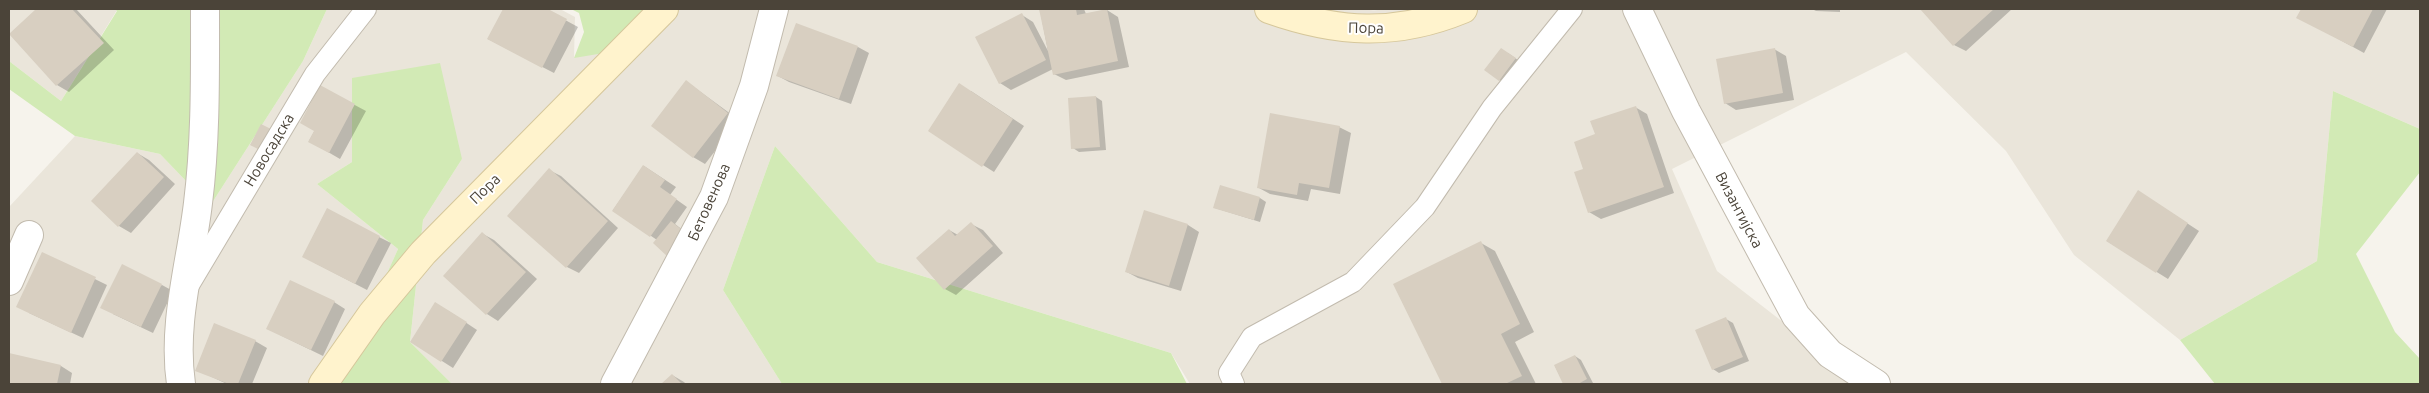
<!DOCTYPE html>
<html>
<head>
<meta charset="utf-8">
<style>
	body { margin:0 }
	#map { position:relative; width:2429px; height:393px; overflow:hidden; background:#f6f3ec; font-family:Ubuntu,sans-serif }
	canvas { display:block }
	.frame { position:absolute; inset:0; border:10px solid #4b4439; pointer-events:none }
</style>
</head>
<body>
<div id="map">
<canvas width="2429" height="393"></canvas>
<div class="frame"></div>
</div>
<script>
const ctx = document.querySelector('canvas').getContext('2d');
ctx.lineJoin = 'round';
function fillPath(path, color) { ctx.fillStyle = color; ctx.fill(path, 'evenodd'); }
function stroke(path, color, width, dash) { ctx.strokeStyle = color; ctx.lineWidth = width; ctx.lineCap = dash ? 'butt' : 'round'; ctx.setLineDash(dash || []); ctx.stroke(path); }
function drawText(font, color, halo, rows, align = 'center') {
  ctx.font = font + ' Ubuntu,sans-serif'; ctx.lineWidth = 4; ctx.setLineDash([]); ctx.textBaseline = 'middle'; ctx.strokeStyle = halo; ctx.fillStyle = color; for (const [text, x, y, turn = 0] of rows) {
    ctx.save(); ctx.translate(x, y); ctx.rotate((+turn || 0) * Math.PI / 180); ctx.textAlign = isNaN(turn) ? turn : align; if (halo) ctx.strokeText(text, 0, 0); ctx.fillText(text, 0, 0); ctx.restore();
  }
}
const residential = new Path2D(`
	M9,9H115L117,10L61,101L9,61Z
	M327,9H560L575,17L574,58L649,9H1378L1370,11L1385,9H2420V129L2333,91L2317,261L2180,340L2074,255L2006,151L1906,52L1672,169L1717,271L1863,384H1190L1171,353L877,262L775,146L723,290L782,384H452L410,342L423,220L462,159L353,78L352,162L317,184L398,249L337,384H9V207L75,136L160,154L210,206L303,61Z`);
const green = new Path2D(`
	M115,9H327L303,61L210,206L160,154L75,136L9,89V61L61,101L117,11Z
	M571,9H649L610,52L574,58L584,32L579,13Z
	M440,63L462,159L423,220L410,342L452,384H337L398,249L317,184L352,162V78Z
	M2333,91L2420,129V172L2356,254L2395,332L2420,359V384H2215L2180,340L2317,261Z
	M775,146L877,262L1171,353L1187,384H782L723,290Z`);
const shadow = new Path2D(`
	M38,9H76L114,50L69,92L57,85L10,34Z
	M504,9H545L578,27L554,73L488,39Z
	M1048,9H1084L1086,14L1107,10L1118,17L1129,67L1066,80L1054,74L1053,69L1011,90L1000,83L1022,15L1033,22L1048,51L1040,10Z
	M1812,9H1840V12L1816,11Z
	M1921,9H2012L1966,51L1954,45Z
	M2302,9H2387L2364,53L2298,17Z
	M858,47L869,53L851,104L789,82L778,76Z
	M1774,49L1786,56L1794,100L1736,110L1725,103Z
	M1508,53L1522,63L1506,84L1499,80Z
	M687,82L739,120L705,164L693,157Z
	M321,87L366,111L340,159L309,141L315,130Z
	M971,91L1024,126L994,172L929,131Z
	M1096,97L1102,101L1106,150L1079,152L1073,148Z
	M1635,107L1647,114L1674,193L1601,219L1589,212L1585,170L1596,135Z
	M1339,127L1351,133L1340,194L1311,189L1308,201L1270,194L1259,188Z
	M137,153L149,160L175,184L131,233L119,226L93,201Z
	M644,166L676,187L670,195L687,207L675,224L693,238L657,240L613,210Z
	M549,170L561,176L618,228L579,273L567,267Z
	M1260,198L1266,202L1260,222L1215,208Z
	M2150,199L2199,231L2168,279L2107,241Z
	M1145,212L1188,225L1199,232L1181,291L1138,278L1127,272Z
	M971,224L983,230L1003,253L956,295L945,289L949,230L958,235Z
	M483,234L494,240L537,279L498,321L487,314L445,276Z
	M379,237L391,243L367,290L315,263Z
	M1481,243L1495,251L1534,332L1515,342L1536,384H1443L1395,284Z
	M42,253L107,285L83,338L29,313Z
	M162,285L173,291L153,333L113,314Z
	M334,302L345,309L323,356L280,335Z
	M447,310L477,330L453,368L412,342Z
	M1726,319L1733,323L1749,361L1719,373L1713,369Z
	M255,341L267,348L252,384H227L197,370Z
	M9,354L61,366L72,373L70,384H9Z
	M1575,356L1581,360L1593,383L1564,384L1555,366Z
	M672,375L684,382L686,384H663Z`);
const building = new Path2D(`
	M36,9H72L104,43L56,86L9,34Z
	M503,9H548L567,19L542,68L487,39Z
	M1039,9H1076L1077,15L1107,9L1118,61L1053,75Z
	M1920,9H1994L1953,46Z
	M2301,9H2373L2353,47L2296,18Z
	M1022,13L1046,60L999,84L975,37Z
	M796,23L858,46L839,99L776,76Z
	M1501,48L1516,58L1499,81L1484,70Z
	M1775,48L1783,93L1724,104L1716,59Z
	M686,80L728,113L693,158L651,126Z
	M959,83L1013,119L982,167L928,131Z
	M320,85L355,104L329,153L308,142L314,131L300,123Z
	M1096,96L1100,147L1071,149L1068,98Z
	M1636,106L1664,187L1588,213L1574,172L1583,169L1574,142L1595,134L1590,121Z
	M1270,113L1340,126L1329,188L1299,183L1297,195L1257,188Z
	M261,124L273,130L262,151L250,145Z
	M137,152L164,177L118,227L91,201Z
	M643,165L665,180L660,187L677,199L650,237L612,211Z
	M549,168L608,221L566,268L507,216Z
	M1220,185L1260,197L1254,220L1213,208Z
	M2138,190L2188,223L2156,273L2106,241Z
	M327,208L380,236L355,284L302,257Z
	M1144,210L1188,224L1169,286L1125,272Z
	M671,221L687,234L668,257L653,243Z
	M971,222L993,246L944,290L916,258L949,229L955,236Z
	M482,232L526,272L486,315L443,276Z
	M1481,241L1520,324L1501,334L1522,376L1505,384H1442L1393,284Z
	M42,252L96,277L71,333L16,307Z
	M122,264L162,284L141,327L100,308Z
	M290,280L335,301L311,350L266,329Z
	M435,302L467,322L441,362L410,342Z
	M1726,317L1743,357L1712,370L1695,330Z
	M214,323L256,340L238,384H229L195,371Z
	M9,353L61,365L57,384H9Z
	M1575,355L1587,379L1578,384H1563L1554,365Z
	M672,374L682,384H661Z`);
const lane = new Path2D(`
	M189,285L315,74L366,9
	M1234,384L1229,373L1252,337L1353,282L1425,207L1492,108L1572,9`);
const street = new Path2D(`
	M1637,9L1686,111L1796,316L1830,354L1876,384
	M9,281L29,235
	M181,384C172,323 191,263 198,203C206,139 205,73 205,9
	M615,384L714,197L754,86L774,9`);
const secondary = new Path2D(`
	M1269,9C1337,33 1395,37 1463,9
	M323,384L372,314L423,253L664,9`);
const streetNames = [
	["Пора",1366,28,1],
	["Новосадска",269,150,-59],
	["Пора",485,189,-44],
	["Бетовенова",709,202,-66],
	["Византијска",1739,210,62]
];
fillPath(residential, '#eae5da');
fillPath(green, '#d2eab5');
fillPath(shadow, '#0003');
fillPath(building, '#d8cfc1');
stroke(lane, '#c2bbae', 22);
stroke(street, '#c2bbae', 30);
stroke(secondary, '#d6c79b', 30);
stroke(lane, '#fff', 20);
stroke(street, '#fff', 28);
stroke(secondary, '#fff3cd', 28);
drawText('15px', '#4b4439', '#fff', streetNames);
</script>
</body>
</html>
